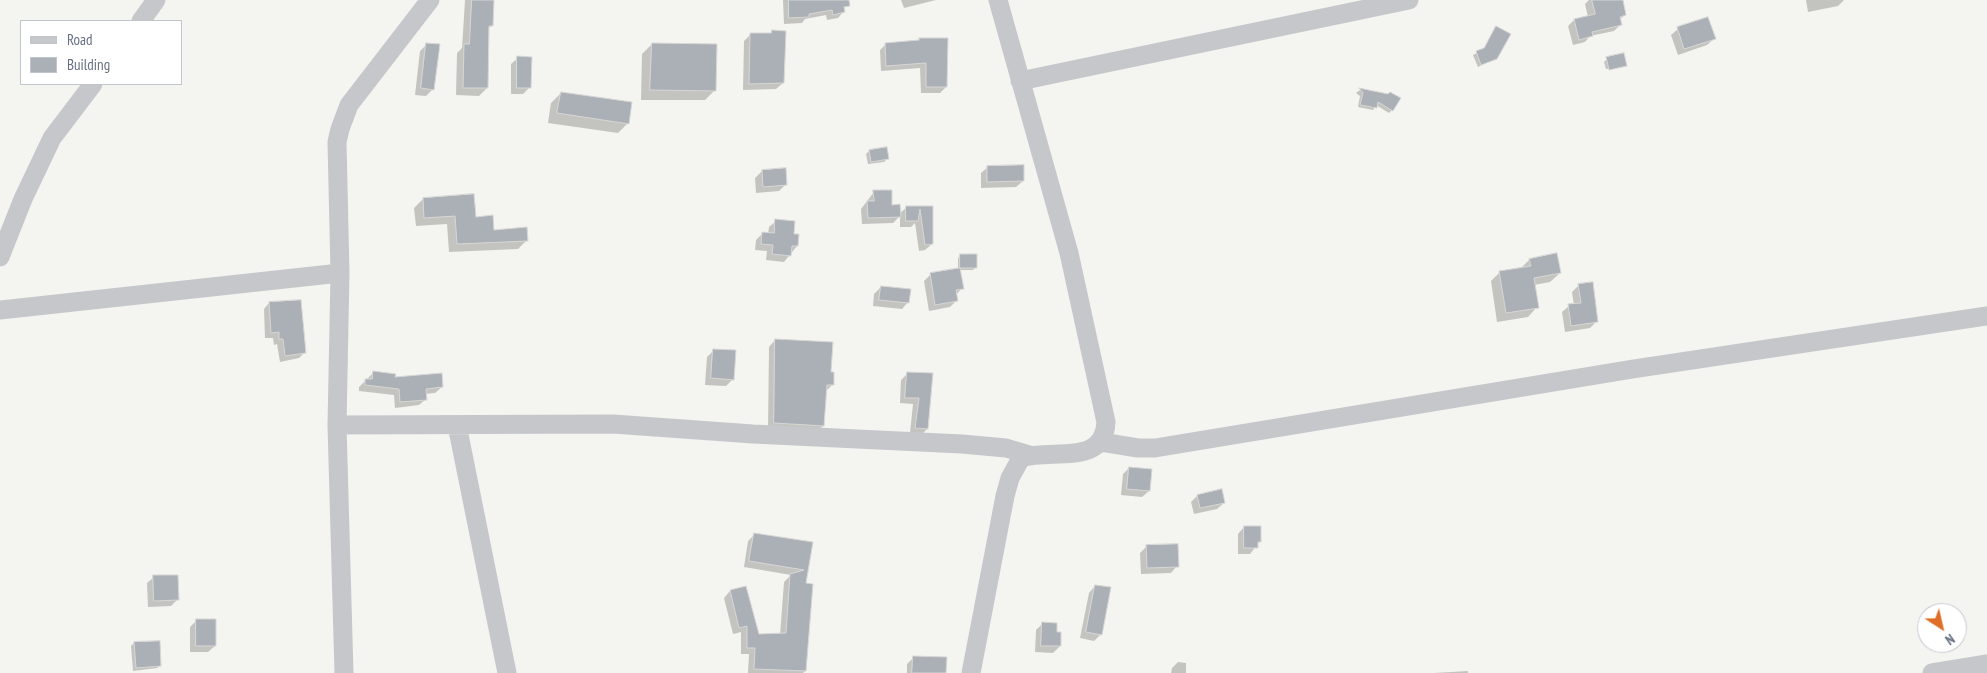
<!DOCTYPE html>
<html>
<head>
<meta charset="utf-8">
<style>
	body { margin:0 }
	#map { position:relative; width:1987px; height:673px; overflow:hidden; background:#f4f5f1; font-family:"PT Sans Narrow",sans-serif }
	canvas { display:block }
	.legend { position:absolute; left:20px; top:20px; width:162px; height:65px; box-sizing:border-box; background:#fff; border:1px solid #c1c6cd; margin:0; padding:6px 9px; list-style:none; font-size:15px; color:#657081 }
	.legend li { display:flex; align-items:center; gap:10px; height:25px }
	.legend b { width:25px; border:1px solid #c1c6cd }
	.north { position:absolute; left:1917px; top:603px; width:50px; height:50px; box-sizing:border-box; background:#fff; border:1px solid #c1c6cd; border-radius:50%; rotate:145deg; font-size:14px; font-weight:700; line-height:20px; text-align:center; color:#657081 }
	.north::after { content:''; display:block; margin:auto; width:18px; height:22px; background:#de6e28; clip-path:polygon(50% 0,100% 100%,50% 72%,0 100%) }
</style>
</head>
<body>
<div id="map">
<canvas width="1987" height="673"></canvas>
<ul class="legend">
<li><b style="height:6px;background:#c5c7cb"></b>Road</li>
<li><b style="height:14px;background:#abb0b7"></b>Building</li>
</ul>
<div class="north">N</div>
</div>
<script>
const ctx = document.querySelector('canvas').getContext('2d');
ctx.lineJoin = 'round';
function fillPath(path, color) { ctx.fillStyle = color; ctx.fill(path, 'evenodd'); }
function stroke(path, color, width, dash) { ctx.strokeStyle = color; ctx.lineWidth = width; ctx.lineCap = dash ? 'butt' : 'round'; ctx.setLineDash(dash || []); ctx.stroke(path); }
const shadow = new Path2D(`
	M465,0H493L492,25L488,29L487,88L479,96L456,95L457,53L462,48Z
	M783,0H842L843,12L838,18L827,20L826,15L805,19L802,23L784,24Z
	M901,0H936L904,8Z
	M1589,0H1621L1625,15L1619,20L1620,25L1614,31L1590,36L1585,42L1573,45L1568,26L1574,20L1588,17L1585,4Z
	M1806,0H1844L1838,6L1808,12Z
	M1496,27V58L1478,67L1473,55L1483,50Z
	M1678,29L1714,39L1707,45L1678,55L1671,35Z
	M751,34L783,83L776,89L743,90L744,41Z
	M918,42L946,87L940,93H921L920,68L881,71L880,50L886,44Z
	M427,44L433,89L426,96L415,95L420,51Z
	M652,44L715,90L705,100H641L642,54Z
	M518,58L529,88L523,94H511V64Z
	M1607,59L1626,65L1606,69L1604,62Z
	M1360,90L1388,95L1392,110L1389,113L1376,105L1373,110L1358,107L1360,96L1356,93Z
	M561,93L628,123L618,133L548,123L551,103Z
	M869,151L887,159L884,162L868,164L866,154Z
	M988,167L1023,181L1016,187L981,188V173Z
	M762,171L785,185L779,191L756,193L755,178Z
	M874,192L899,214L907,207H931L932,244L925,250L919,251L915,223L911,227H900V216L893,223L862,224L861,209Z
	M423,199L474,218L493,231L527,240L518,249L449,252L447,224L416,226L414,208Z
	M776,221L793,235L797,246L784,262L766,260L767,251L755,250L756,240L763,233L768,234L769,227Z
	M961,255L976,267L973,270H959L962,288L956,295L957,300L950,307L929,311L924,281L931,274L958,270V258Z
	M1556,255L1560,273L1550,282L1534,285L1537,307L1528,317L1497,322L1491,281L1500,272L1520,269L1529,260Z
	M1579,285L1596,322L1590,328L1565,332L1562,312L1569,306L1574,305L1572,292Z
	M881,287L908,302L902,309L873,306L874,294Z
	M269,303L305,352L299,358L280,362L277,344L274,345L273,338H265L264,309Z
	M775,340L830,373L833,384L826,391L823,426L816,432L768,430L769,347Z
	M714,350L733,379L726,386L705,385L707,357Z
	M374,372L393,378L442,387L435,393L425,394L426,399L419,405L395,408L394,395L359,391V387Z
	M907,374L932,375L927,429L921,435L910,433L913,404L900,403L901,380Z
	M1129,468L1149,491L1142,497L1121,495L1123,474Z
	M1197,496L1224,503L1217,509L1194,514L1191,502Z
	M1244,527L1260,541L1250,554H1238V534Z
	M755,534L812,543L805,584V671L803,673H748L749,654H741V632L733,634L724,598L730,591L758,635H780L784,582L791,575L744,567L748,541Z
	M1146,547L1177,566L1171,573L1141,574L1140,553Z
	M154,577L178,599L171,606L148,607L147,583Z
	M1095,586L1101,634L1094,641L1080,638L1089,593Z
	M197,620L215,646L208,652H190V627Z
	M1042,624L1055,633L1060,646L1053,653L1035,652L1036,630Z
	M134,643L160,665L157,668L133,671L131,646Z
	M914,657L945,673H907V664Z
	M1178,662L1186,663V673H1171L1172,668Z
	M1468,671V673H1433H1434Z`);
const building = new Path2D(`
	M472,0H494L493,26H489L488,88H463L464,44H469Z
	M789,0H849L850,6L844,7L845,12L833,15L832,10L809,14V17L789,18Z
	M1592,0H1623L1626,15L1620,17L1622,25L1592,32L1593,36L1579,40L1574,19L1595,14Z
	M1708,17L1716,39L1684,49L1677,27Z
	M1496,26L1511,34L1497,59L1481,65L1476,51L1484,48Z
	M772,30L786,31L784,83L749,84L750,33H771Z
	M919,38H948L947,87H926V63L886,66L885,43L919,40Z
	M426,43L440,44L434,90L421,88Z
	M652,43L717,44L716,91L650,90Z
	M1624,53L1627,66L1609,70L1606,57Z
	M517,56L532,57L531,88H517Z
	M1359,88L1388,94L1390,92L1401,98L1393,111L1378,102L1377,108L1360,105L1363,93Z
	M561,92L632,102L629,124L557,113Z
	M887,147L889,159L871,162L869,150Z
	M1024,165V181L987,182V166Z
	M786,168L787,185L763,187L762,170Z
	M873,190H892V205L900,204L901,217L868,218L867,201H874Z
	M474,194L476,217L493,215L494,230L527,227L528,241L457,244L455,216L424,218L423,198Z
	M906,206H933V244L925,245L920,209L918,221H906Z
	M775,219L795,221L794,234H799L798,246H792L791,256L772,254L773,245L761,244L762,232L774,233Z
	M1557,253L1561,273L1534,278L1539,308L1506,313L1499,271L1531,266L1529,259Z
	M960,254H977V268H960Z
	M960,268L964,289L956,290L958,301L935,305L930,273Z
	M1593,282L1598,322L1571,326L1568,304L1581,303L1578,284Z
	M881,286L911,289L909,303L879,300Z
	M301,300L306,353L285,356L283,339H279V332L271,333L269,302Z
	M775,339L833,342L831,372H834V385H827L824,426L774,423Z
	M713,349L736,350L734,380L711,378Z
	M373,371L396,374L395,377L442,373L443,387L426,389L427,400L400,402L399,389L365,385V379H372Z
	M907,372L933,373L928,429L915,428L919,398H905Z
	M1129,467L1152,469L1150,491L1127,489Z
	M1222,489L1225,503L1200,508L1197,495Z
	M1244,526H1261V542H1258V548H1244Z
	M754,533L813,542L806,583L813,584L806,671L754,669L755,648H747V626L739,628L730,590L746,586L759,634L786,633L790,574L804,570L749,561Z
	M1178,544L1179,567L1147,568L1146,545Z
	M153,575H178L179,600L154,601Z
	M1095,585L1111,587L1102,635L1086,632Z
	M196,619H216V646H196Z
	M1042,622L1057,623V632H1061V646H1041Z
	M160,641L161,666L136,668L134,642Z
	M913,656L947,657L946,673H912Z`);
const street = new Path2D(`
	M141,21L156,0
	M1020,81L1409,0
	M0,257L23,199L52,138L93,84
	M0,310L340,273
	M337,425L613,424L753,434L962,444L1006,448L1030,455
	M457,425L507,673
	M1101,442L1138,448H1155L1633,369L1987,316
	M344,673L337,425L340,273L337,142L340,129L349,105L430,0
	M971,673L1005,496L1010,478L1021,458C1052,448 1104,467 1106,422L1069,253L998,0
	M1932,673L1987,664`);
fillPath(shadow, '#0003');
fillPath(building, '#abb0b7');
stroke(building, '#d6d6d4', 1);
stroke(street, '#c5c7cb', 19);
</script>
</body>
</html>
